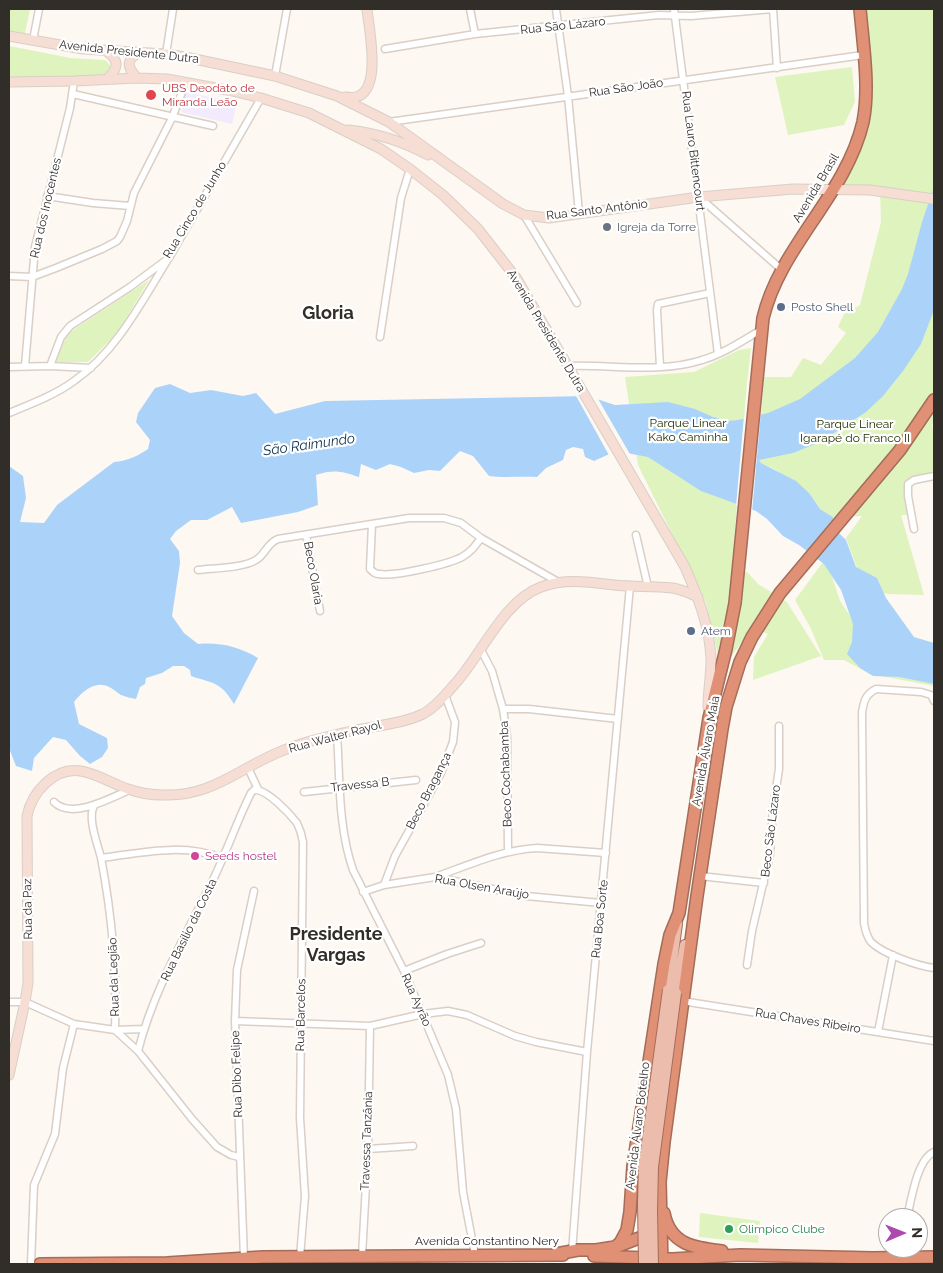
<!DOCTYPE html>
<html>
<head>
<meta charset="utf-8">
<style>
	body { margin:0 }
	#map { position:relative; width:943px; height:1273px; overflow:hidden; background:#fef8f2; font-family:Raleway,sans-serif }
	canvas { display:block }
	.frame { position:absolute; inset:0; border:10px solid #312d29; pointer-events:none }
	.north { position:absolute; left:878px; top:1208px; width:50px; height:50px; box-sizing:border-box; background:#fff; border:1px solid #adaba9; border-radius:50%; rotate:89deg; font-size:14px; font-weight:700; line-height:20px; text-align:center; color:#312d29 }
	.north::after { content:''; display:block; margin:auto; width:18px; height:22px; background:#ac49af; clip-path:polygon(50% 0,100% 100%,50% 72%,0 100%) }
</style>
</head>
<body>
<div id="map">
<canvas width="943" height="1273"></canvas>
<div class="frame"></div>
<div class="north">N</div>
</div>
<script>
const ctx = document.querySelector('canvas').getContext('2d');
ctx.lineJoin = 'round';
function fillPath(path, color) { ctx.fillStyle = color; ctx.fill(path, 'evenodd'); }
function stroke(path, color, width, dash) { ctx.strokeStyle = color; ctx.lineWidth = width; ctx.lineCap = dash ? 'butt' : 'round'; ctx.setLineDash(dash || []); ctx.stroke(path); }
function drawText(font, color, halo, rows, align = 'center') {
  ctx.font = font + ' Raleway,sans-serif'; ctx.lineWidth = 4.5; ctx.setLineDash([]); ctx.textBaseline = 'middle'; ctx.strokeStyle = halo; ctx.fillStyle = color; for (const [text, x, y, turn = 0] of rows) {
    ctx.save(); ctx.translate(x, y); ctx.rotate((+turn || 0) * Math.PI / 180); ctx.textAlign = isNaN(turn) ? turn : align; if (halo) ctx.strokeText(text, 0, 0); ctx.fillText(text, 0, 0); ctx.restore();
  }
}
const education = new Path2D(`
	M186,92L237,103L232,124L181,112Z`);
const green = new Path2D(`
	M9,9H30L24,38L9,35Z
	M865,9H934V423L932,424L934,440V479L907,485L912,515H901L924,595L888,594L867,589L860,576L846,538L862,516L833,517L820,509L810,494L776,470L761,463L758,460L764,377H791L803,358L821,365L846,333L838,327L844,314L860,305L881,222L880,189L840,185C852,167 861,150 867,129Z
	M9,46L71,58L105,60L112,67L105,78H9Z
	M852,67L855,102L844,125L788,135L775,77Z
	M149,280L118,332L88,362H56L67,334Z
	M751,348L747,383L732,566L748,573L758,584L787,602L821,656L753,680L754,657L768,634L752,628L728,661L718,655L706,603L638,465L625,377L694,372L739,350Z
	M826,558L840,601L871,647L934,661V686L870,674L844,660H824L811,629L795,600Z
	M700,1213L760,1221L758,1243L699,1237Z`);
const water = new Path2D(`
	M934,187V310L921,344L903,371L883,396L866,412L820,442L793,453L759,460L761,463L796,481L810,494L820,509L833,517L839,533L846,540L856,567L877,578L886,598L914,637L934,643V684L899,677L873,676L860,668L847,654L852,642L853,624L841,590L824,564L799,545L783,536L767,519L756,511L701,491L648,457L616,451L594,461L585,457L583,449L573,447L566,450L563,460L546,468L537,477C520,476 506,478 489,476L473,456L460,451L440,471L429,470L414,473L401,467L390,464L376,470L361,464L359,477C342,471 333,469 316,475L318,505L298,512L241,523L232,507L207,520H191L176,531L170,539L179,551L180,563L172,616L184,633L198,644C221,642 239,647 258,658L234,704C220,681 214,684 191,676L190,670L184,666H173L162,673L146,678L145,684L140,687L136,699C131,698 126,697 121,695C117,693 115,690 111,688C96,679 83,691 74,702L79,724L107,738L108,748L102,757L90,764L80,756L66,740L53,737L34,758L32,771L16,766L9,748V466L23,476L26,498L20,522L44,523L57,505L114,462C127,461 138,456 148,449L150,440L136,422L138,413L155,388L170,384L190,393L211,390L243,396L256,393L275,414L325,401L588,396L615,405L668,402L695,409L713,417L728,421L738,420L768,413L800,399L855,358L878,332L902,289L908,274L922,222Z`);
const pier = new Path2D(`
	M575,394H589L597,397L631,456L617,453L610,457Z
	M761,412L752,512L736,506L744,416Z`);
const street = new Path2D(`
	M470,9L475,34
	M556,9L568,96L579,213
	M674,9L718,354
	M773,9L777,68
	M33,40L39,9
	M385,49L475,34L659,15L691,16L773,9
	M166,54L173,9
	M275,76L287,9
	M73,94L213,126
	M389,122L863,55
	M47,196L93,203L130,206
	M699,197L782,270
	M524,215L577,303
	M9,276L32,277L56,268L102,249L117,241L120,237L127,221L134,193L172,118L186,82
	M380,337L401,198L410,169
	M25,366L35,247L70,108L74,81
	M50,366L61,337L70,326L130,287L169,258L261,98
	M567,366C611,364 659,374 702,360C723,354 742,341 761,330
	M9,367L50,366L91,368
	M660,367L657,310L658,304L710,293
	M9,413C31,404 55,395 74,381C116,352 141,303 167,261
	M372,524L370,569C373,572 375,574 379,574C394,577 449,564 462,557C471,552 475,546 481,538
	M914,529L908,496V484L914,480L934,476
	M306,535L320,611
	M636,535L648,587
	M198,570C214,568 243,568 256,560C266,554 267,543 278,539L409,518H444L461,523L481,538L560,583
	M481,650L492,671L503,709L507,736L508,851
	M934,701L931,695L921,692L876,689C865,695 864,701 862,712L864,923C865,929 867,937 871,942C883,954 918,966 934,968
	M503,709H529L618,719
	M337,734C340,779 338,827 353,870L404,971L448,1075L456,1109L463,1192L475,1255
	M248,768L258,789
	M304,792L416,780
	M54,802C71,820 111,798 129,790
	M94,806C87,818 98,845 101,858C112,915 117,972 115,1030L138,1051L192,1119L217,1147L231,1155L239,1157
	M101,858C140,853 185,842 223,859
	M700,876L764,883
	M435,877C469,865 501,850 537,848L606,853
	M384,885L395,856L440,775L453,742L455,722L445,695
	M363,892L384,885L435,877L526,896L601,903
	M747,965L752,931L770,854L773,809L779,769V726
	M404,971L447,954L481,943
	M682,1001L934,1041
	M9,1002H25L74,1024L115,1030L144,1029
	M235,1021L370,1026L423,1014L448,1011L467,1015L515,1036L536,1042L587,1052
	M878,1032L893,955
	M138,1051C153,992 184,938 211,884C226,854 236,823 251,793L254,790C266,788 290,814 297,823C300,829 302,836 303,842L300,1118L305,1196L300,1257
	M368,1149L413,1146
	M907,1218C911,1201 917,1159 934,1152
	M572,1252L587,1052L630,586
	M362,1256L368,1149L370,1026
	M244,1258L235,1021L237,970L254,891
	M31,1264L34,1185L55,1134L63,1068L74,1024`);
const secondary = new Path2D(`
	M9,36L83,49L166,54L185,57L275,76L337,96L389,122L503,204L524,215L549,218L699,197L793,189L870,190L934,199
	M105,50C119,60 120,67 107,79
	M137,78C127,67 125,60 140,52
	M9,82L74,81L137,78L167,79L232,91L261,98L309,113L381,149L410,169L443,195L478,229L517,279L685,567C698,597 710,627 711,660C711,676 708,691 708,707
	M345,97C386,105 369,31 367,9
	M348,130C378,133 402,141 428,155
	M9,1075L25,1002L28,983L27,816C32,792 54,767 81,771C98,774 113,784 128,789C139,793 152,795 163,795C210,797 237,770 277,753C302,742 329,736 356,730C376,726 405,723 423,714C436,707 445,695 454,685C481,656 503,601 541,587C564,578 590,582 614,585C633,587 653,586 672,588C681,589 689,593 698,597`);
const primary = new Path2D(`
	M668,990L677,924
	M676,993L685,945`);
const highway = new Path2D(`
	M664,1213C670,1245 695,1248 722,1251
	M616,1247L639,1238L653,1237
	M556,1254L578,1250H596L615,1247L620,1243L627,1230L630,1212L633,1166L664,964L670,935L679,913L709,718L726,649L735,603L763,318C780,246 846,195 863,122C870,88 863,44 860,9
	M594,1256L673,1259L740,1255L873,1258L934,1257
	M40,1264L167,1263L263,1257L563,1255
	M662,1264L660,1182L664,1142L697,896L722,729L726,707L740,662L752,637L780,593L900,450L934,400`);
const primaryBridge = new Path2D(`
	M644,1264L643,1203L644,1165L668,990
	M653,1264L652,1211L653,1167L676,993`);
const markers = [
	[151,95,6,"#e0444e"],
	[607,227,5,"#6b7280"],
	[781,307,5,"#5c6f8a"],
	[691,631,5,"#5c6f8a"],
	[195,856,5,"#d1479c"],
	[729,1229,5,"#2e9e5b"]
];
const streetNames = [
	["Rua São Lázaro",563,26,-6],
	["Avenida Presidente Dutra",129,52,6],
	["Rua São João",626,88,-8],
	["Rua Lauro Bittencourt",693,151,83],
	["Avenida Brasil",816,188,-59],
	["Rua dos Inocentes",46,208,-77],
	["Rua Cinco de Junho",195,210,-59],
	["Rua Santo Antônio",597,210,-7],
	["Avenida Presidente Dutra",546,331,59],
	["Beco Olaria",313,573,80],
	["Rua Walter Rayol",335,737,-15],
	["Avenida Álvaro Maia",706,751,-80],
	["Beco Cochabamba",506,774,-92],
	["Travessa B",360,785,-6],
	["Beco Bragança",429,791,-63],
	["Beco São Lázaro",771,831,-83],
	["Rua Olsen Araújo",482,887,10],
	["Rua da Paz",28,909,-91],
	["Rua Boa Sorte",600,919,-84],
	["Rua Basílio da Costa",189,930,-64],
	["Rua da Legião",114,977,-92],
	["Rua Ayrão",416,1000,66],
	["Rua Barcelos",301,1015,-89],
	["Rua Chaves Ribeiro",808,1021,9],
	["Rua Dibo Felipe",237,1074,-92],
	["Avenida Álvaro Botelho",638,1126,-83],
	["Travessa Tanzânia",367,1141,-88],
	["Avenida Constantino Nery",487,1241]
];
const healthNames = [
	["UBS Deodato de",162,88],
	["Miranda Leão",162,102]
];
const worshipNames = [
	["Igreja da Torre",617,227]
];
const serviceNames = [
	["Posto Shell",791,307],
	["Atem",701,631]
];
const parkNames = [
	["Parque Linear",688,423],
	["Kako Caminha",688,437],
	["Parque Linear",855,424],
	["Igarapé do Franco II",855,438]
];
const hotelNames = [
	["Seeds hostel",205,856]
];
const leisureNames = [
	["Olimpico Clube",739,1229]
];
const waterNames = [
	["São Raimundo",309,445,-8]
];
const districtNames = [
	["Gloria",328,314],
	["Presidente",336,935],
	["Vargas",336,956]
];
fillPath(education, '#f1ebfd');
fillPath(green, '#dff3be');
fillPath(water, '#abd3fa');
fillPath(pier, '#fef8f2');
stroke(street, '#d9cfc6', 9);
stroke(secondary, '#d9cfc6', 11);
stroke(primary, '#a36d5a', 12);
stroke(highway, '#a36d5a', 14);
stroke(street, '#fff', 6);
stroke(secondary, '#f6ded5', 9);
stroke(primary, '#ecbcac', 10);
stroke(highway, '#e09074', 11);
stroke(primaryBridge, '#a36d5a', 12, []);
stroke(primaryBridge, '#ecbcac', 10);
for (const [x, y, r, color] of markers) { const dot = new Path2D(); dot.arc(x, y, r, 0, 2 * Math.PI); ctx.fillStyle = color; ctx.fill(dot); stroke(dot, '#fff', 2); }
drawText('12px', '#312d29', '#fff', streetNames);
drawText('12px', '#be3a42', '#fff', healthNames, 'left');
drawText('12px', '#5b616d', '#fff', worshipNames, 'left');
drawText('12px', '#4e5e75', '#fff', serviceNames, 'left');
drawText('12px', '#233001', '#fff', parkNames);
drawText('12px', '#b23c85', '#fff', hotelNames, 'left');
drawText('12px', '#27864d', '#fff', leisureNames, 'left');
drawText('italic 14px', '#0c3150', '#fff', waterNames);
drawText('bold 18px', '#312d29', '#fff', districtNames);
</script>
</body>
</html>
